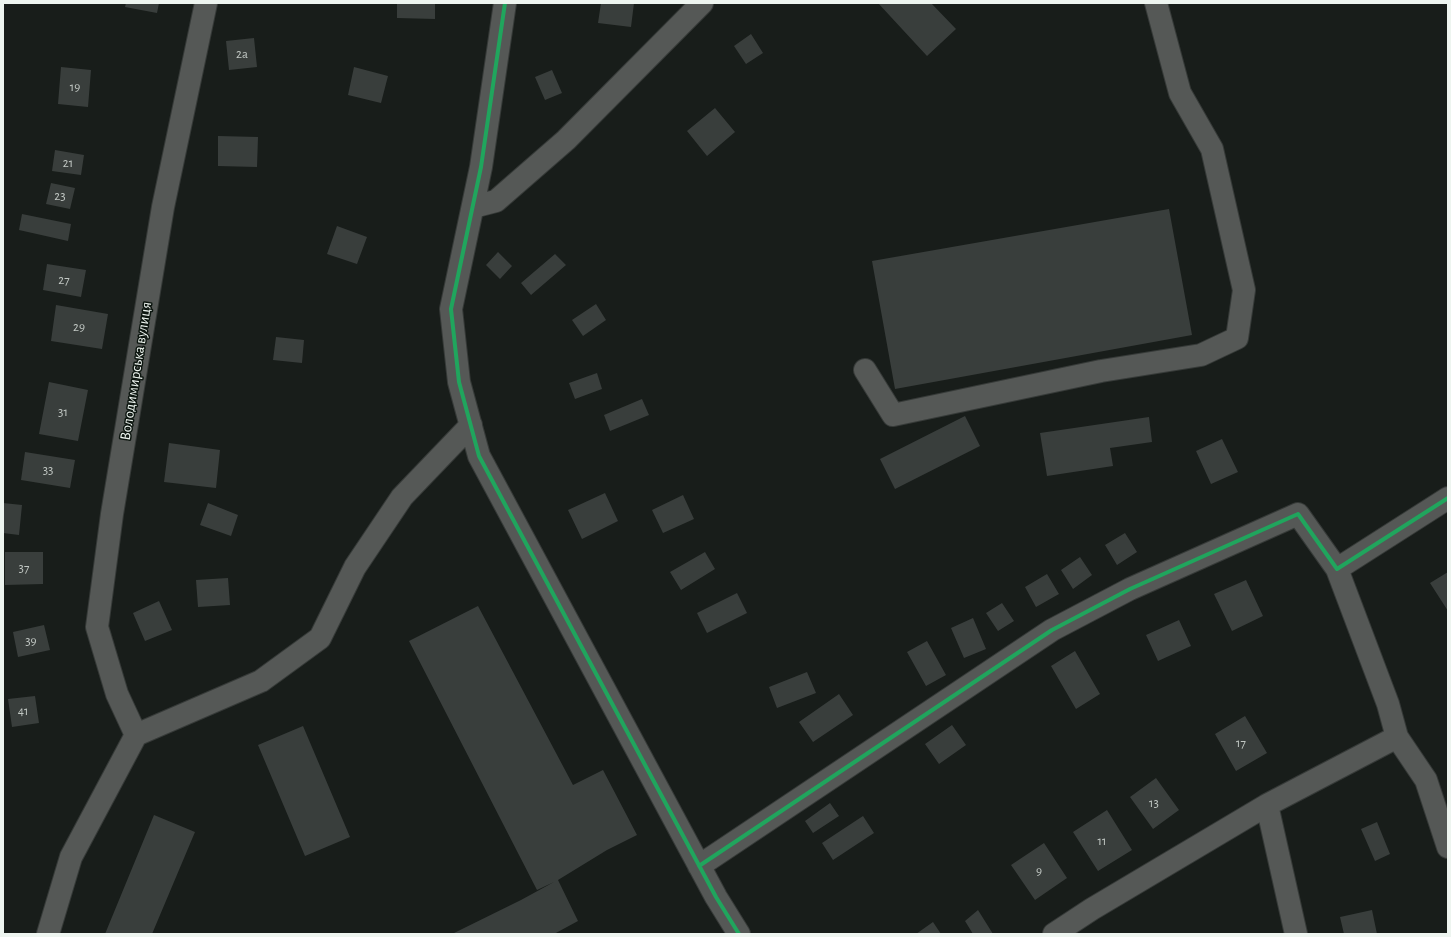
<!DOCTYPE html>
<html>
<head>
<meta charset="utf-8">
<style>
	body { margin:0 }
	#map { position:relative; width:1451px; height:937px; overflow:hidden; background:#181d1a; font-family:"Alegreya Sans",sans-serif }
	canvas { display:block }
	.frame { position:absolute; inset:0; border:4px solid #eef5f0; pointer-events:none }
</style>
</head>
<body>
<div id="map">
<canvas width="1451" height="937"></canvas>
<div class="frame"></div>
</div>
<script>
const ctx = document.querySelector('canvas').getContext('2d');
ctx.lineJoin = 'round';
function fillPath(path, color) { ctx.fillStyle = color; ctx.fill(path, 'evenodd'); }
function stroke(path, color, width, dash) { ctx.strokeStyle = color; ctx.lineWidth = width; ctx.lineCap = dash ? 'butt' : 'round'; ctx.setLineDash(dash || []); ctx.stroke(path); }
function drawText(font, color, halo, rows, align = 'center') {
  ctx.font = font + ' "Alegreya Sans",sans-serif'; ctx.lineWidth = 3; ctx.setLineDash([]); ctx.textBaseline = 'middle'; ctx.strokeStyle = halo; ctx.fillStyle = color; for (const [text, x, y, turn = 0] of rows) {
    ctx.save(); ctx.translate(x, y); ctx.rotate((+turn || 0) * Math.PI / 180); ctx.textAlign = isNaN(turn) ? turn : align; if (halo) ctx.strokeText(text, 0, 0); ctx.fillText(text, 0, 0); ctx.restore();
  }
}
const building = new Path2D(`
	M126,3H159L157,13L125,7Z
	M397,3H435V19L397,18Z
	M601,3H634L631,27L598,23Z
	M878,3H931L956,29L927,56Z
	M751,34L763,53L746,64L734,46Z
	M254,38L257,67L229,70L226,41Z
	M61,67L91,70L88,107L58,104Z
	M354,67L388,76L381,103L348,95Z
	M552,70L562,93L545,100L535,77Z
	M715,108L735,132L707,156L687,131Z
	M218,136L258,137L257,167L218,166Z
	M55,150L84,155L81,175L52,171Z
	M51,183L75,188L70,209L46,204Z
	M1169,209L1192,335L895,389L872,261Z
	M22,214L71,224L68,241L19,230Z
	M337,226L367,237L357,264L327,254Z
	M498,252L512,266L500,279L486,265Z
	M555,254L566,265L531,295L521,283Z
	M47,264L86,270L81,297L43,290Z
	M596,304L606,320L583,336L572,320Z
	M56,305L108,314L102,349L51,341Z
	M276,337L304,340L302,363L273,360Z
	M597,373L602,389L575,399L569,383Z
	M49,382L88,390L78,441L39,434Z
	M642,399L649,415L610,431L604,415Z
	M965,416L980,446L895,489L880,459Z
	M1149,417L1152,442L1110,448L1113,466L1047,476L1040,433Z
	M1222,439L1238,472L1211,484L1196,451Z
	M169,443L220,450L216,488L164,482Z
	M25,452L75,460L70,488L21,480Z
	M605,493L618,521L582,539L568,510Z
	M683,495L694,519L663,533L652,510Z
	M3,503L22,505L19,535L3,533Z
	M208,503L238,515L231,536L200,525Z
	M1125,533L1137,552L1117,565L1105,545Z
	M5,552H43V584L5,585Z
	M705,552L715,569L681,590L670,572Z
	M1080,557L1092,575L1073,589L1061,570Z
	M1448,572V611L1430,583Z
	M1047,574L1059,594L1036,607L1025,587Z
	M228,578L230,605L198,607L196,580Z
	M1246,580L1263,616L1232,631L1214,594Z
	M737,593L747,613L707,633L697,613Z
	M159,601L172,630L145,641L133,613Z
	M1002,603L1014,621L998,631L986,613Z
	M478,606L573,785L603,770L637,835L607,850L558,880L578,921L554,934H452L521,900L554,882L537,890L409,641Z
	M973,618L986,649L964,658L951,628Z
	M1179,620L1191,646L1158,661L1146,635Z
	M44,625L50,650L18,657L13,632Z
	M927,641L946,675L926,686L907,652Z
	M1075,651L1100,694L1076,709L1051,666Z
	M807,672L816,693L777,708L769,687Z
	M839,694L853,715L813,742L799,722Z
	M35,696L39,723L12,727L8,699Z
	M1245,716L1267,753L1236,771L1215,734Z
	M952,725L966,745L939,764L925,744Z
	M303,726L350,837L305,856L258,745Z
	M1156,778L1179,810L1153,829L1130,797Z
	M830,803L839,816L813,833L805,821Z
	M1107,810L1132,850L1098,871L1073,832Z
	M154,815L195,832L152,934H105Z
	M863,816L874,833L833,860L822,843Z
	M1377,822L1390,854L1375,861L1361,829Z
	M1044,843L1067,878L1035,900L1011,865Z
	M978,910L993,934H973L965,921Z
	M1372,910L1377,934H1344L1340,917Z
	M933,922L941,934H916Z`);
const minor = new Path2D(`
	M505,3L481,167L451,309L459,382L479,456L716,897L739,934
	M473,207L496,201L566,140L702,3
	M865,370L893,415L1101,371L1201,355L1237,338L1244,290L1212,149L1180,93L1156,3
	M136,735L117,694L97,627L112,514L163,207L206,3
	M1397,737L1426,780L1448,847
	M1267,805L1296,934
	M699,866L1052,630L1130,589L1298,514L1337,569L1448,498
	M48,934L71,857L136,735L261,681L320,638L355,567L402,497L471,425
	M1054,934L1092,909L1267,805L1397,737L1388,704L1337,569`);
const cycleway = new Path2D(`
	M505,3L481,167L451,309L459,382L479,456L716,897L739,934
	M699,866L1052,630L1130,589L1298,514L1337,569L1448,498`);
const numberNames = [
	["2а",242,54],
	["19",75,87],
	["21",68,163],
	["23",60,196],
	["27",64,280],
	["29",79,327],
	["31",63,412],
	["33",48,470],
	["37",24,568],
	["39",31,641],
	["41",23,711],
	["17",1241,743],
	["13",1154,803],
	["11",1102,841],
	["9",1039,871]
];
const streetNames = [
	["Володимирська вулиця",136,371,-81]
];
fillPath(building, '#393e3c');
stroke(minor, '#363a38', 24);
stroke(minor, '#555856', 22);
stroke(cycleway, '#20a55d', 4);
drawText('13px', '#c1c7c3', null, numberNames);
drawText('15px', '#eef5f0', '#0d1610', streetNames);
</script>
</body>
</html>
